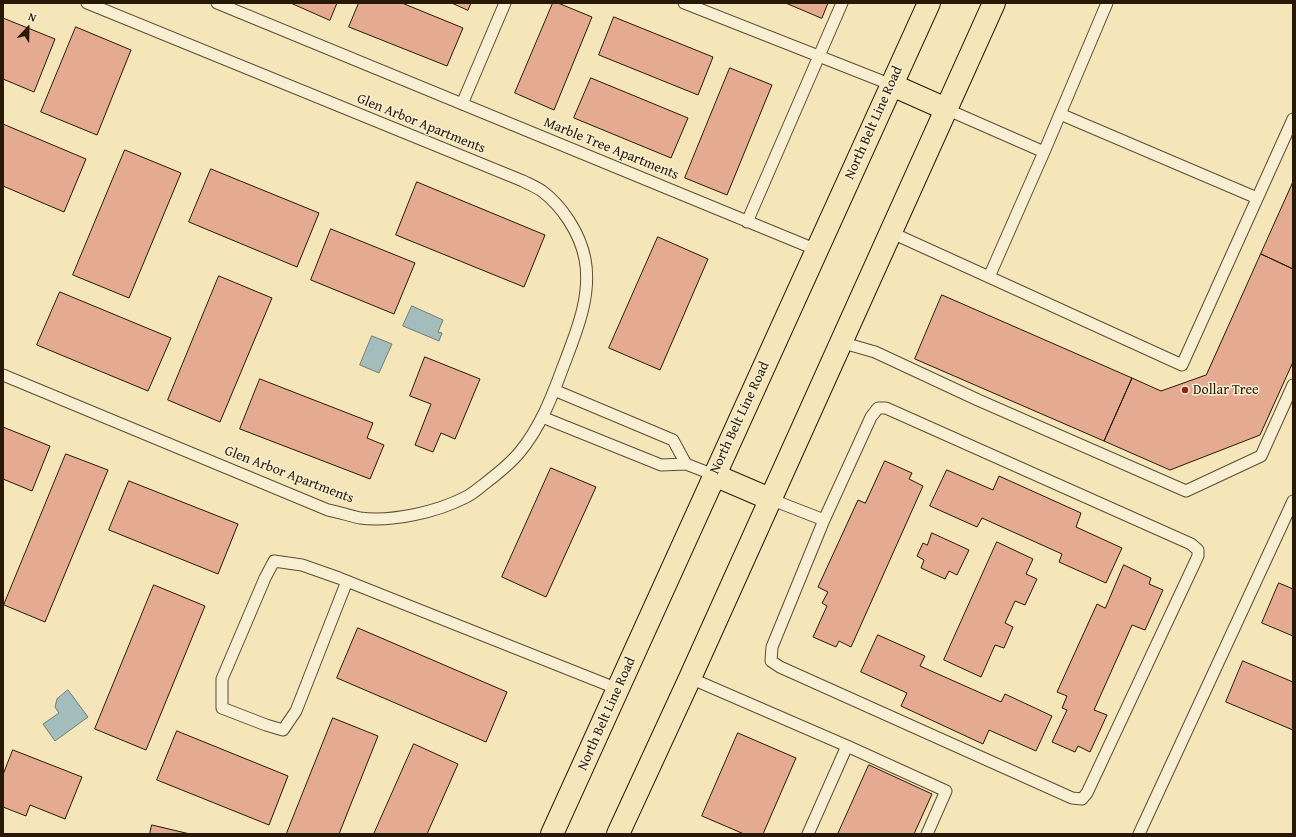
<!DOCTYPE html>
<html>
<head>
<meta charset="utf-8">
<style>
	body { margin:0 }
	#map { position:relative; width:1296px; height:837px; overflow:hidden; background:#f5e6ba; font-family:"Gentium Book Plus",serif }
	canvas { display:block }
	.frame { position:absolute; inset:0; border:4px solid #281806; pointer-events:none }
	.north { position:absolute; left:8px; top:8px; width:40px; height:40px; -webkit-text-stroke:3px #f8efd2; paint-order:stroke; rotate:22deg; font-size:11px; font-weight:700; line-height:16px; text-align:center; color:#281806 }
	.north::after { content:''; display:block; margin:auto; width:14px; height:18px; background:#281806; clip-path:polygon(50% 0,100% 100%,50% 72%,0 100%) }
</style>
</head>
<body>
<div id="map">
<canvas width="1296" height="837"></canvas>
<div class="frame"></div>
<div class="north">N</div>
</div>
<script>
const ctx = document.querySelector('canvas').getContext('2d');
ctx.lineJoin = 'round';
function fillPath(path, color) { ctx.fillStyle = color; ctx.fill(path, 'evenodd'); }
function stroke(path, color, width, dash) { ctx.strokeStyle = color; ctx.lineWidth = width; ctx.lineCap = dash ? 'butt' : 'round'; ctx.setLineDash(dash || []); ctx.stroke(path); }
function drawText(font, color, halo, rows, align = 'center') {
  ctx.font = font + ' "Gentium Book Plus",serif'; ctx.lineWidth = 3; ctx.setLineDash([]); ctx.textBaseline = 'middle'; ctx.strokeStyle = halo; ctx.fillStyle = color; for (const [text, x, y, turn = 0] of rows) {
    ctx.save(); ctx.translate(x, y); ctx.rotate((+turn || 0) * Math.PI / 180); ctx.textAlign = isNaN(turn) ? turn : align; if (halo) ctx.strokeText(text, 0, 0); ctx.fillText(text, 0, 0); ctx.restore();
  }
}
const water = new Path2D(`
	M412,306L443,320L438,332L442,333L439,341L403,326Z
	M372,336L392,344L379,373L360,365Z
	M68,690L88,717L55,741L43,724L59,713L55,707L57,699Z`);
const building = new Path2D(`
	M291,3H337L330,20Z
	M359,3H402L463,28L447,66L349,27Z
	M452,3H471L468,10Z
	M553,3H558L592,17L554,110L515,93Z
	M786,3H828L822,18Z
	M614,17L713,57L698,95L599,55Z
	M3,18L55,39L34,92L3,79Z
	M76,27L131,50L97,135L41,112Z
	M730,68L772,85L727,195L685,178Z
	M591,78L688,118L671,158L574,118Z
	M3,124L86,159L64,212L3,186Z
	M125,150L181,173L129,298L73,275Z
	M211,169L319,213L297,267L189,222Z
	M417,182L545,235L524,287L396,235Z
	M1293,182V269L1261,254Z
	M331,229L415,263L394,314L311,280Z
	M658,237L708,259L660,370L609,348Z
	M1261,254L1293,269V362L1260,435L1170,470L1104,441L1132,378L1161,391L1206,375Z
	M219,276L272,298L220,422L168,400Z
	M60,292L171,338L148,391L37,345Z
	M942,295L1132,378L1104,441L915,359Z
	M425,357L480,379L455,439L441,433L433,452L415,445L431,404L410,396Z
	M260,379L373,423L367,438L384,445L370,479L240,429Z
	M3,427L50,446L32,491L3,479Z
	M66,454L108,470L45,622L4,605Z
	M885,461L912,473L909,479L923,486L851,647L839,641L836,647L813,637L827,606L822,603L828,592L818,587L858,500L865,503Z
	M551,468L596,487L546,597L502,577Z
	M947,470L993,490L999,476L1081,513L1076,527L1122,548L1106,583L1059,562L1062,554L982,518L977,527L930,506Z
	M129,481L238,524L218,574L109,530Z
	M932,533L969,550L957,575L949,571L945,579L921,568L924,560L917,556L923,543L927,545Z
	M997,542L1033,559L1026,574L1037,579L1025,605L1015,601L1005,623L1013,627L1004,648L995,645L981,677L944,660Z
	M1124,565L1151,578L1149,584L1163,590L1145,630L1132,625L1094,710L1107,715L1090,752L1078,746L1075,752L1052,742L1067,710L1062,708L1067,696L1057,692L1097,604L1105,608Z
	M1279,583L1293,589V636L1262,623Z
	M154,585L205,606L146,750L95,729Z
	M358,628L507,692L486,742L337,678Z
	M878,635L925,656L920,666L1001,702L1005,694L1052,716L1036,751L989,730L983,744L901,706L907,693L861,672Z
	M1243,661L1293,682V730L1226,702Z
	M333,718L378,736L339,834H288L287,833Z
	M177,731L288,776L269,825L157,780Z
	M738,733L796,758L763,834H744L702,816Z
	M414,744L458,764L427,834H374Z
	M13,750L82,777L65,819L30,805L26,816L3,807V775Z
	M869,765L932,794L914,834H838Z
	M152,825L190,834H150Z`);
const lane = new Path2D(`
	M217,3L817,250
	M684,3L892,85
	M462,104L505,3
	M946,109L1044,152L1107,3
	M1060,114L1257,198
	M1044,152L989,277L1182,365L1293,119
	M747,222L842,3
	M890,232L989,277
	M840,342L875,352L978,400L1186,491L1261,456L1293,385
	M3,375L328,510C339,512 350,516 360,518C393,522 437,512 466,497C472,494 478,489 483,485C496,475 509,465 519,453C540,428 552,397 563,367C576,333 592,296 585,259C580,233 562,206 542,191C536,187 529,184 523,181L87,3
	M554,390L673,440L686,464
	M542,417L661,465L686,464L714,475
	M770,499L824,520L871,417L878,408H886L1191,544L1198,550V556L1087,793L1082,799L1072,798L780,667L771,661L772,647L824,520
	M347,581L296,711L283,730L266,725L222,708V679L265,578L274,561L302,565L339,578L618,689
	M690,678L847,746L808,834
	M847,746L946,791L927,834
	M1139,834L1293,501`);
const primary = new Path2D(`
	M892,85L946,109
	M714,475L770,499
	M552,834L929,3
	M618,834L690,678L994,3`);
const markers = [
	[1185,390,4,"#8f2418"]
];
const streetNames = [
	["North Belt Line Road",874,123,-66],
	["Glen Arbor Apartments",421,124,22],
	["Marble Tree Apartments",611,149,22],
	["North Belt Line Road",740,418,-65],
	["Glen Arbor Apartments",289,475,21],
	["North Belt Line Road",607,714,-66]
];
const poiNames = [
	["Dollar Tree",1193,390]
];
fillPath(water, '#a2bdbb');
stroke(water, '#717b73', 1);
fillPath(building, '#e4ab92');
stroke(building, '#281806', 1);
stroke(lane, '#5b4c33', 13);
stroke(primary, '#281806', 24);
stroke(lane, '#f8efd2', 11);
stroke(primary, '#f5e6ba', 22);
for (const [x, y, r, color] of markers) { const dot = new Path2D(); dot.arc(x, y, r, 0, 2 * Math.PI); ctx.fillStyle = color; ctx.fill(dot); stroke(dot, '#f8efd2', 1.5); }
drawText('14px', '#281806', '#f8efd2', streetNames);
drawText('14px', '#281806', '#f8efd2', poiNames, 'left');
</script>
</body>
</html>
